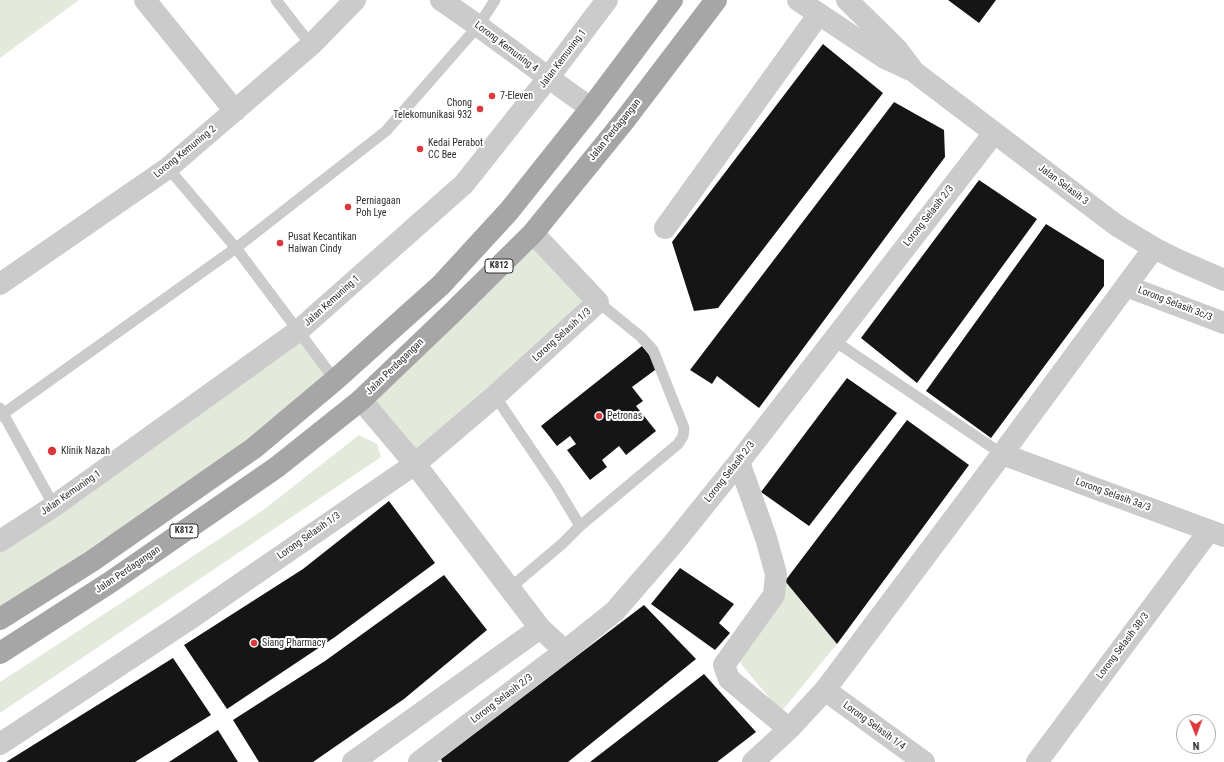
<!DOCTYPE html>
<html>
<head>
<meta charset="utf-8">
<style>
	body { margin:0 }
	#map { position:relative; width:1224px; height:762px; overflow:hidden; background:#fff; font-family:"Roboto Condensed",sans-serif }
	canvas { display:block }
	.north { position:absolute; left:1176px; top:714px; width:40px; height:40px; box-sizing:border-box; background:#fff; border:1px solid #ababab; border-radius:50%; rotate:179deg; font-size:11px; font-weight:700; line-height:16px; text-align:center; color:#2e2e2e }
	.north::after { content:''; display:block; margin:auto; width:14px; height:18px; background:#db393c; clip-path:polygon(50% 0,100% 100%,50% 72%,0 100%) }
</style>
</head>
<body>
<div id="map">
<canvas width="1224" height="762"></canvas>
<div class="north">N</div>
</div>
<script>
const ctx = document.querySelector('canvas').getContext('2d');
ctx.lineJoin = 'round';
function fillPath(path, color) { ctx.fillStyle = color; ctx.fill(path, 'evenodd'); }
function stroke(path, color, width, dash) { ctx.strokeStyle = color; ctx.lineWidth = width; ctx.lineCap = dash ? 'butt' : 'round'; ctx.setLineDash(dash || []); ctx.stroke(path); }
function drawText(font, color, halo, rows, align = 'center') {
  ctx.font = font + ' "Roboto Condensed",sans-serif'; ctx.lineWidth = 4; ctx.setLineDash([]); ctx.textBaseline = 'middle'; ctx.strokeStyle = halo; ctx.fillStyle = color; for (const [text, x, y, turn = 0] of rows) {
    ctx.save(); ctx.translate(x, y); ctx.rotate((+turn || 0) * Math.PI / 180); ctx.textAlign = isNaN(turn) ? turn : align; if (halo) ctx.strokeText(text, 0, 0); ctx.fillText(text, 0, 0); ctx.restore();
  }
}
const green = new Path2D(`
	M0,0H79L0,58Z
	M533,233L598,302L415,464L361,400Z
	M298,331L335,380L0,619V541Z
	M359,435L377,444L381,457L0,713V682L262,511Z
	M785,581L837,644L781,712L732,653Z`);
const building = new Path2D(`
	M948,0H996L979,23Z
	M823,44L883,93L718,308L694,311L672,242Z
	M894,102L944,130L945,157L759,408L717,376L712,384L690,370Z
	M979,180L1037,219L917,383L861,338Z
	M1046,224L1104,260V286L991,438L926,391Z
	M642,346L659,367L632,387L643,401L636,406L656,431L626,455L619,446L602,460L607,467L590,480L567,450L576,444L570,436L557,446L541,426Z
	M847,378L897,413L809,526L761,492Z
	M907,420L969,465L837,644L785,581Z
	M389,501L435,563L335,637L227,709L184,645L303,569Z
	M680,568L734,604L719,623L730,633L715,650L651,604Z
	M444,575L487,630L404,699L313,762H259L233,720L325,661Z
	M644,605L696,659L568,762H442L441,759Z
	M173,658L211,715L135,762H6Z
	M704,674L756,732L717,762H590Z
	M218,730L238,762H169Z`);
const service = new Path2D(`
	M276,0L311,45
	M168,168L236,248L335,380
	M833,340L1002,454
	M495,396L556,486L580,526L562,544L510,588
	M0,408L54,506
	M0,416L236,248L386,131L479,25L495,0
	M580,526L678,444L683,436L684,428L653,350L640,336L598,302`);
const minor = new Path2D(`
	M145,0L235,111
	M441,0C492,34 540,73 591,108
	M665,228L819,14
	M0,284L168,168L311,45L355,0
	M1126,286L1224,323
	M361,400L415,464L540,628L565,651
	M1002,454L1224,536
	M739,462L766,538L776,574L774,595L724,665L729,679L789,729
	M0,541L54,506L298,331L464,184L548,78L607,0
	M825,690L924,762
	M0,744L188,620L415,464L495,396L598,302L533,233
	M353,762L540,628
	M419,762L565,651L615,611L673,544L739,462L994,133
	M753,762L789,729L825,690L1002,454L1154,248
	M1037,762L1209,531`);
const tertiary = new Path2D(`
	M798,0L885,58L913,71L1116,225L1154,248L1178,260L1224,280
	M847,0L897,49L912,69`);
const primary = new Path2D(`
	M0,619L92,561L254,448L335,380L441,285L509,211L591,108L672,0
	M0,653L109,583L277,467L361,400L454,311L533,233L624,121L716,0`);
const markers = [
	[492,96,4,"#db393c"],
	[480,109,4,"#db393c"],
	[420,149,4,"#db393c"],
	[348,207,4,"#db393c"],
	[280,243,4,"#db393c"],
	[599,416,4,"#db393c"],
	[52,451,5,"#db393c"],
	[254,643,4,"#db393c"]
];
const shields = [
	[499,266,28],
	[184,531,28]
];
const shieldNames = [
	["K812",499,266],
	["K812",184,531]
];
const streetNames = [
	["Lorong Kemuning 4",506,47,37],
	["Jalan Kemuning 1",563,59,-53],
	["Jalan Perdagangan",615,130,-51],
	["Lorong Kemuning 2",185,152,-39],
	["Jalan Selasih 3",1063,185,37],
	["Lorong Selasih 2/3",929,216,-52],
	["Jalan Kemuning 1",332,301,-42],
	["Lorong Selasih 3c/3",1175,304,21],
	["Lorong Selasih 1/3",562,335,-42],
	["Jalan Perdagangan",395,367,-44],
	["Lorong Selasih 2/3",730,472,-52],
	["Jalan Kemuning 1",71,493,-35],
	["Lorong Selasih 3a/3",1113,495,20],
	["Lorong Selasih 1/3",309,536,-35],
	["Jalan Perdagangan",128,570,-34],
	["Lorong Selasih 3B/3",1123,646,-53],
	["Lorong Selasih 2/3",502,699,-37],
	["Lorong Selasih 1/4",874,726,36]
];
const poiNames = [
	["7-Eleven",500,96],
	["Chong",472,103,"right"],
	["Telekomunikasi 932",472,115,"right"],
	["Kedai Perabot",428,143],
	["CC Bee",428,155],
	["Perniagaan",356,201],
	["Poh Lye",356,213],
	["Pusat Kecantikan",288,237],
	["Haiwan Cindy",288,249],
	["Petronas",607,416],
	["Klinik Nazah",61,451],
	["Siang Pharmacy",262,643]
];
fillPath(green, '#e3eadc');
fillPath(building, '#151515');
stroke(service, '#cbcbcb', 11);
stroke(minor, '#cbcbcb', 22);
stroke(tertiary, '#cbcbcb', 22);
stroke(primary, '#a6a6a6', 22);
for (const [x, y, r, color] of markers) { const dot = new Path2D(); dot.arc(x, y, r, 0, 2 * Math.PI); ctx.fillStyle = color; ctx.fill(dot); stroke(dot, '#fff', 1.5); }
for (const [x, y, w] of shields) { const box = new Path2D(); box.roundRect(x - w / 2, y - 7, w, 14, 3); ctx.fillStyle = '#fff'; ctx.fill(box); stroke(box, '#2e2e2e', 1); }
drawText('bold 9px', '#2e2e2e', null, shieldNames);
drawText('10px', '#2e2e2e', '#fff', streetNames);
drawText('10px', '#2e2e2e', '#fff', poiNames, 'left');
</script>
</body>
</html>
